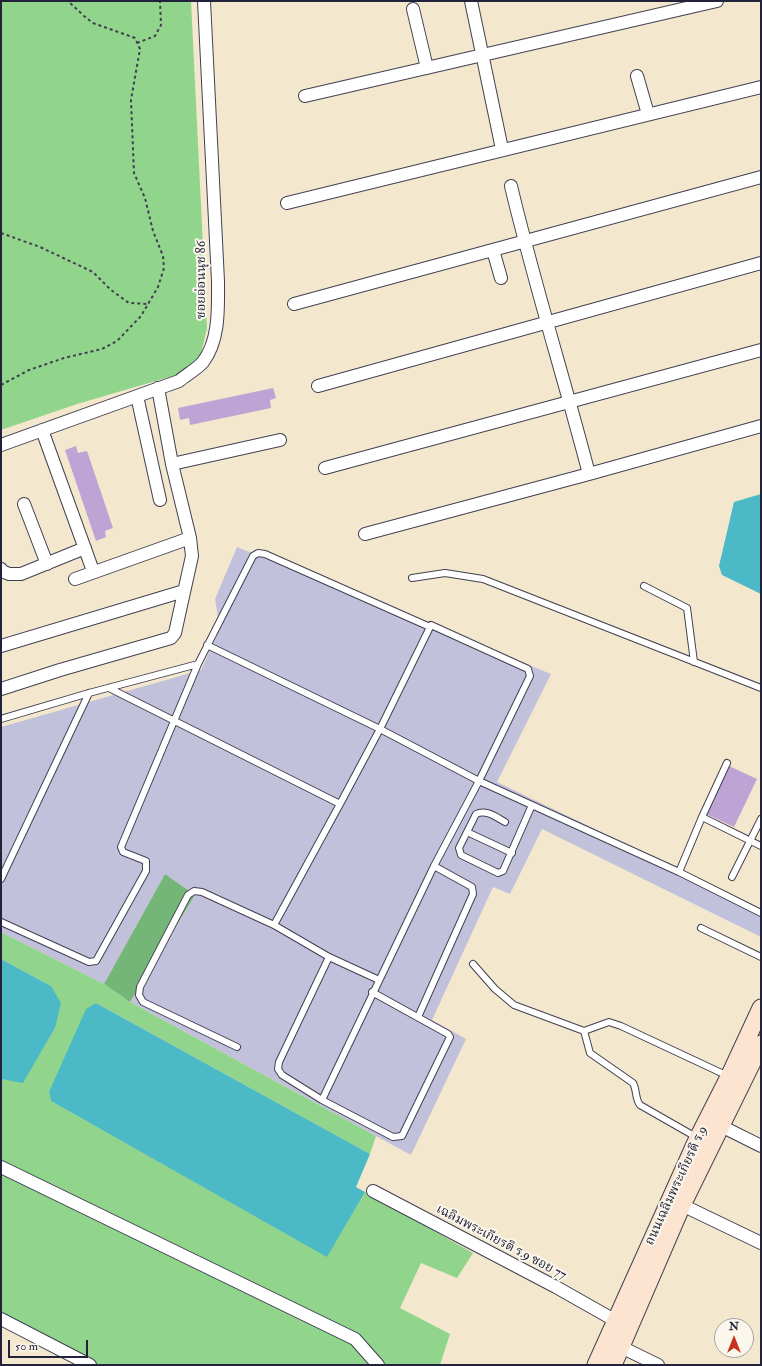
<!DOCTYPE html>
<html>
<head>
<meta charset="utf-8">
<style>
	body { margin:0 }
	#map { position:relative; width:762px; height:1366px; overflow:hidden; background:#f3e7cd; font-family:"IM FELL Double Pica",serif }
	canvas { display:block }
	.frame { position:absolute; inset:0; border:2px solid #22223b; pointer-events:none }
	.north { position:absolute; left:714px; top:1318px; width:40px; height:40px; box-sizing:border-box; background:#fbf7ec; border:1px solid #a4a2a5; border-radius:50%; rotate:0deg; font-size:11px; font-weight:700; line-height:16px; text-align:center; color:#22223b }
	.north::after { content:''; display:block; margin:auto; width:14px; height:18px; background:#c8321e; clip-path:polygon(50% 0,100% 100%,50% 72%,0 100%) }
	.scale { position:absolute; left:8px; top:1340px; width:80px; height:18px; box-sizing:border-box; border:2px solid #22223b; border-top:0; padding-left:5px; font-size:12px; line-height:14px; white-space:nowrap; color:#22223b; -webkit-text-stroke:3px #fbf7ec; paint-order:stroke }
</style>
</head>
<body>
<div id="map">
<canvas width="762" height="1366"></canvas>
<div class="frame"></div>
<div class="north">N</div>
<div class="scale">50 m</div>
</div>
<script>
const ctx = document.querySelector('canvas').getContext('2d');
ctx.lineJoin = 'round';
function fillPath(path, color) { ctx.fillStyle = color; ctx.fill(path, 'evenodd'); }
function stroke(path, color, width, dash) { ctx.strokeStyle = color; ctx.lineWidth = width; ctx.lineCap = dash ? 'butt' : 'round'; ctx.setLineDash(dash || []); ctx.stroke(path); }
function drawText(font, color, halo, rows, align = 'center') {
  ctx.font = font + ' "IM FELL Double Pica","Noto Serif Thai",serif'; ctx.lineWidth = 4; ctx.setLineDash([]); ctx.textBaseline = 'middle'; ctx.strokeStyle = halo; ctx.fillStyle = color; for (const [text, x, y, turn = 0] of rows) {
    ctx.save(); ctx.translate(x, y); ctx.rotate((+turn || 0) * Math.PI / 180); ctx.textAlign = isNaN(turn) ? turn : align; if (halo) ctx.strokeText(text, 0, 0); ctx.fillText(text, 0, 0); ctx.restore();
  }
}
const industrial = new Path2D(`
	M237,547L551,674L497,782L761,909V937L542,829L510,894L493,887L432,1020L466,1039L411,1155L130,1002L195,895L165,874L104,984L1,932V727L201,670L220,629L215,599Z`);
const green = new Path2D(`
	M1,1H191L207,328L200,358L176,375L77,404L1,430Z
	M1,932L104,984L130,1002L376,1136L370,1154L96,1003L49,1092L51,1101L327,1256L365,1192L473,1253L457,1278L421,1263L400,1308L450,1334L440,1365H97L1,1314V1079L23,1082L55,1028L51,986L1,959Z`);
const forest = new Path2D(`
	M165,874L195,895L130,1002L104,984Z`);
const water = new Path2D(`
	M761,494V594L722,575L719,566L734,502Z
	M1,959L51,986L61,1003L55,1028L23,1083L1,1079Z
	M96,1003L370,1154L356,1187L365,1192L327,1257L51,1101L49,1092L86,1009Z`);
const building = new Path2D(`
	M273,388L276,398L270,400L271,408L190,425L189,418L180,420L178,408Z
	M76,446L78,453L87,451L113,528L105,531L106,537L96,541L65,450Z
	M729,766L757,779L734,827L706,814Z`);
const path = new Path2D(`
	M137,43L155,36L161,25L160,1
	M1,233L40,247L93,272L111,290L129,303L148,304
	M1,385L29,370L64,358L102,349L117,341L141,316L158,287L164,268L163,256L153,231L145,198L134,173L131,100L140,49L135,38L93,23L84,16L68,1`);
const lane = new Path2D(`
	M412,578L445,573L483,579L761,688
	M644,586L687,608L694,662
	M207,645L380,729L479,781L679,872L761,913
	M109,688L340,804L274,925L329,957L379,980
	M1,719L89,693L198,664L253,556L258,553L265,554L430,627
	M702,817L727,763
	M505,822C496,817 486,809 476,814L459,848L461,855L498,873L503,871L532,805
	M467,832L512,853
	M679,872L702,817L761,846
	M732,877L761,819
	M1,879L89,693
	M1,922L89,962L96,961L146,871V861L123,852L121,847L198,664
	M701,928L761,957
	M329,957L279,1062L278,1069L282,1075L322,1100L393,1137L402,1136L450,1037L448,1034L372,992
	M473,964L495,989L514,1005L584,1031L609,1022L621,1026L728,1076
	M418,1017L473,894L472,887L434,866
	M584,1031L590,1053L633,1083C637,1090 635,1099 640,1105L696,1137
	M237,1047L143,1002L139,995L140,987L188,895L194,891L202,892L274,925
	M322,1100L434,866L479,781L530,676L528,669L431,625L380,729L340,804`);
const street = new Path2D(`
	M471,1L502,149
	M413,9L427,68
	M637,76L648,114
	M305,96L717,1
	M511,186C534,283 564,378 589,474
	M287,203L761,87
	M493,250L501,278
	M294,304L761,177
	M318,386L761,263
	M158,388L172,464L190,538
	M137,396L160,500
	M42,430L93,571
	M1,445L179,381C186,375 197,369 203,362C220,340 218,307 218,281L204,1
	M172,464L280,440
	M325,468L761,350
	M24,504L47,564
	M365,534L589,474L761,426
	M1,569L2,571L9,574H21L85,548
	M1,646L184,591
	M1,689L60,670L171,638L175,633L192,556L190,538L75,579
	M721,1126L761,1146
	M1,1167L355,1339L378,1365
	M373,1191L556,1287L616,1321
	M682,1205L761,1243
	M1,1319L90,1365
	M621,1347L658,1365`);
const secondary = new Path2D(`
	M596,1365L698,1138L729,1077L761,1008
	M613,1365L682,1205L761,1044`);
const streetNames = [
	["ซอยอ่อนนุช 86",202,280,-90],
	["ถนนเฉลิมพระเกียรติ ร.9",677,1186,-65],
	["เฉลิมพระเกียรติ ร.9 ซอย 77",501,1243,28]
];
fillPath(industrial, '#c2c1dc');
fillPath(green, '#91d48c');
fillPath(forest, '#74b678');
fillPath(water, '#4cb9c6');
fillPath(building, '#bea4d5');
stroke(lane, '#414051', 8);
stroke(street, '#414051', 14);
stroke(secondary, '#414051', 19);
stroke(path, '#414051', 2, [3, 3]);
stroke(lane, '#fff', 6);
stroke(street, '#fff', 12);
stroke(secondary, '#fde4d1', 17);
drawText('13px', '#22223b', '#fbf7ec', streetNames);
</script>
</body>
</html>
